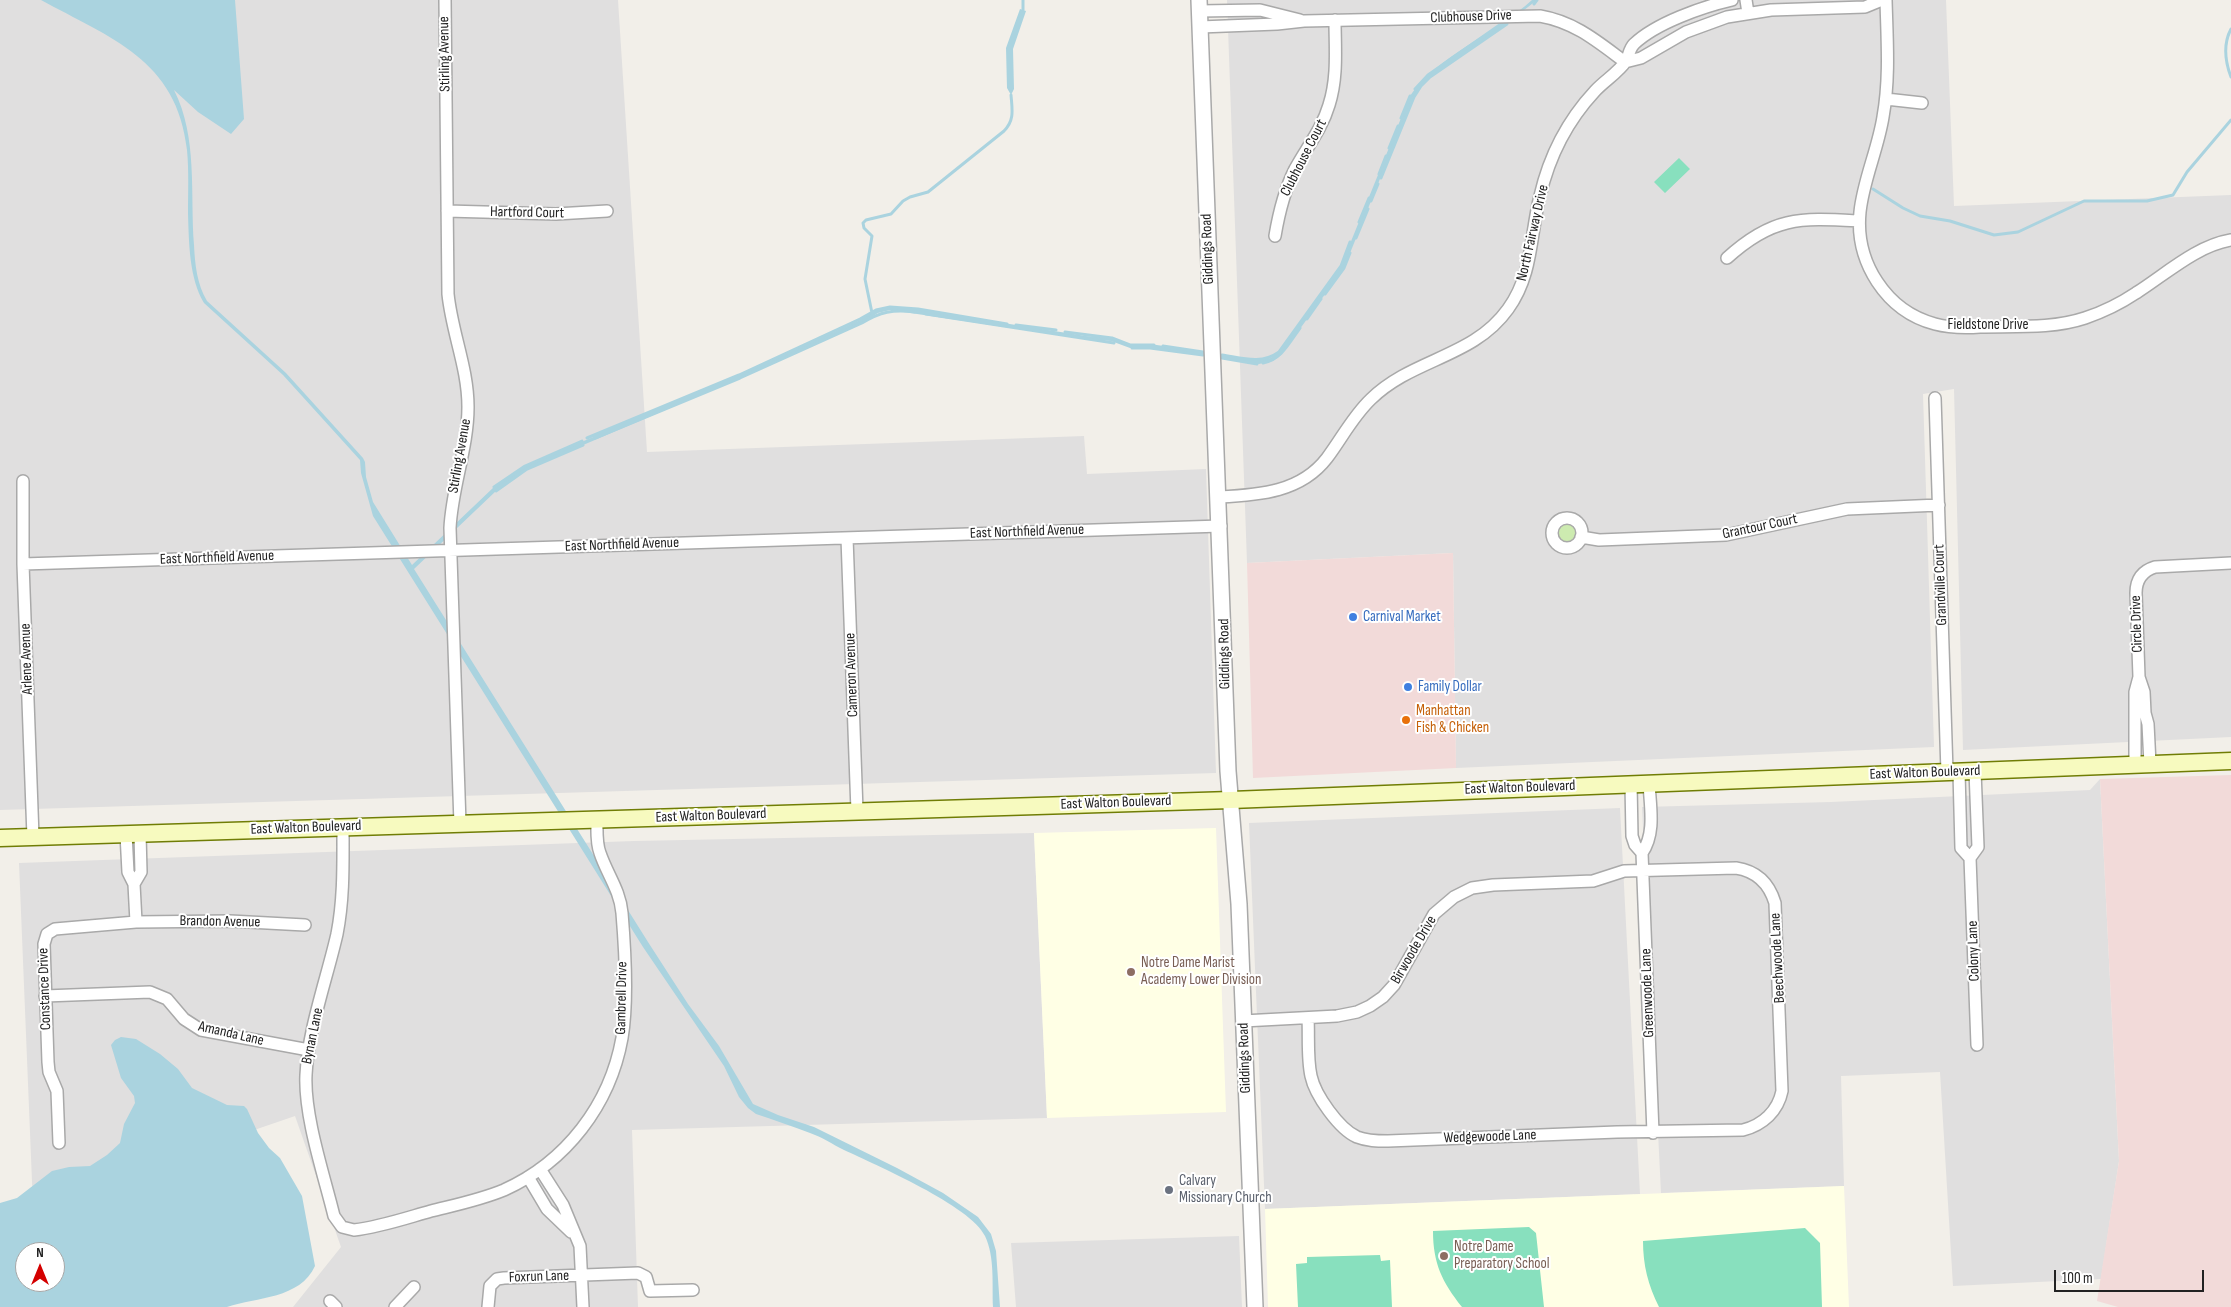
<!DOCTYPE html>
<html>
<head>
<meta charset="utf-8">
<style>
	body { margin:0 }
	#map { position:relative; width:2231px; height:1307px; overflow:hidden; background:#f2efe9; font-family:"Sofia Sans Condensed",sans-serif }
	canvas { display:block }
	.north { position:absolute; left:15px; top:1242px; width:50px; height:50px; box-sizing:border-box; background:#fff; border:1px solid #a7a7a7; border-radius:50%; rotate:0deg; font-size:14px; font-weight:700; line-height:20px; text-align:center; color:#222 }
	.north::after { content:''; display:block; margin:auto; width:18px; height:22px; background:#d40000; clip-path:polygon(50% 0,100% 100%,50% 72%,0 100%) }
	.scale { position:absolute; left:2054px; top:1270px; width:150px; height:22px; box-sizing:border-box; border:2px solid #222; border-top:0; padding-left:6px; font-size:15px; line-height:18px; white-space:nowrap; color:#222; -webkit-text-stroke:4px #fff; paint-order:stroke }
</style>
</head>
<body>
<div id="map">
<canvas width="2231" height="1307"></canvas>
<div class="north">N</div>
<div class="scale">100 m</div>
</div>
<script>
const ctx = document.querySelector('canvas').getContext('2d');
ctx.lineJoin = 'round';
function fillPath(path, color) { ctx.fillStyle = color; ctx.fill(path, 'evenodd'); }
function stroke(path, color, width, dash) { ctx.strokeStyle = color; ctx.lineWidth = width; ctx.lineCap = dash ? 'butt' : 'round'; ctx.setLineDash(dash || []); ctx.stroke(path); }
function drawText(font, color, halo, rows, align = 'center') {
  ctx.font = font + ' "Sofia Sans Condensed",sans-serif'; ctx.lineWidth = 4; ctx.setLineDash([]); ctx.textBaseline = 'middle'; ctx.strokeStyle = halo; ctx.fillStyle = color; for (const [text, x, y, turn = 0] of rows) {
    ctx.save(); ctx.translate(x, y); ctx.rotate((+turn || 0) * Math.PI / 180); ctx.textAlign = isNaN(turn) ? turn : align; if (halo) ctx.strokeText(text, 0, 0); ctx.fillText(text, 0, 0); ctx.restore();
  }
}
const residential = new Path2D(`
	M0,0H618L647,452L1084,436L1087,474L1206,469L1216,773L0,810Z
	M1227,0H1946L1954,206L2231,195V737L1963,750L1954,389L1923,394L1934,747L1456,768L1453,553L1247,563Z
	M2100,779L2119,1161L2101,1279L1953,1286L1940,1072L1841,1076L1844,1186L1661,1193L1642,807L1831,802L2090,790Z
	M1620,808L1640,1194L1265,1209L1249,823Z
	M1034,833L1047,1118L632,1130L638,1307H293L341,1247L295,1116L33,1206L19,863L634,841Z
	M1239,1236L1242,1307H1016L1011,1243Z`);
const commercial = new Path2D(`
	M1453,553L1456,768L1253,778L1247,563Z
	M2231,775V1307H2118L2097,1301L2119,1161L2100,779Z`);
const education = new Path2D(`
	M1216,828L1226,1112L1047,1118L1034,833Z
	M1844,1186L1849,1307H1268L1265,1209Z`);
const grass = new Path2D(`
	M1557 533a10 10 0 1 1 20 0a10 10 0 1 1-20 0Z`);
const pitch = new Path2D(`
	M1679,158L1690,169L1665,193L1654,182Z
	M1529,1227L1536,1233L1544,1307H1462C1442,1282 1433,1263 1433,1231Z
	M1805,1228L1820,1243L1822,1307H1659C1648,1285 1643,1265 1643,1241Z
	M1380,1255L1381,1261L1390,1260L1392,1307H1298L1296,1264L1307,1263V1257Z`);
const water = new Path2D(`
	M41,0H235L244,119L231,134L198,112L174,90C198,137 190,194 194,245C195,265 197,284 207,301L286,373L363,458L365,462L366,477L373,502L412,565L494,487L525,466L739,375L860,320L876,310L890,307L908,308L1086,336L1112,338L1130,345L1150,344L1259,360L1271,358L1279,352L1341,266L1410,96C1435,58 1497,32 1532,0H1537L1492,35L1430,77L1421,86L1413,97L1344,268L1281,355L1273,361L1259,364L1150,348H1130L1111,341L1086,339L890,310L878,313L862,323L740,378L527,469L496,491L414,569L648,942L688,1004L719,1046L753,1104L778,1115L814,1127L897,1168L943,1193L978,1217L991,1234L996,1251L1000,1307H993C992,1284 995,1257 985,1236C971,1206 876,1165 844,1150C832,1144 822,1137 810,1133C792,1126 774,1120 756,1114L748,1108L739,1097L724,1066L643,947L373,516L361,473L360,460L283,375L204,303C189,278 189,243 188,214C188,193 189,171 187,150C177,59 110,38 41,0Z
	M1020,9L1026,11L1013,49L1014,89L1011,95L1007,88L1006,48Z
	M121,1037L136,1039L160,1054L178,1069L192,1088L227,1105L244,1106L247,1109L258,1133L269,1148L280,1158L302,1196L315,1266C300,1299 257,1297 227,1307H0V1203L17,1198L52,1171L69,1167L90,1166L107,1155L120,1143L124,1124L135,1103L134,1096L121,1078L111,1045L115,1040ZM25,1252H55V1282H25Z`);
const stream = new Path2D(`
	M1534,4L1537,0
	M1023,10V0
	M2231,29C2223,44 2225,61 2231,77
	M1415,89L1428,75L1501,24
	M1401,118L1410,96
	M1389,148L1398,126
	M1379,174L1386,156
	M1381,178L1414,97L1421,86L1430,77L1507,24
	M1873,189L1903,208L1920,216L1950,221L1994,235L2018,232L2084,201H2147L2173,195L2187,172L2231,120
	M1371,201L1378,184
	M1359,222L1369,198
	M1356,238L1368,209
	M1325,294L1344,268L1350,253
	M872,313L865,279L872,236L864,228L863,223L866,220L891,214L903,201L910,197L928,192L1004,131C1015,120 1012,109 1011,95
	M926,314L1114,343
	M1307,319L1321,299
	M1016,325L1056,330
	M1065,332L1112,338L1130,345H1154
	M1163,346L1203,352
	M1132,348H1150L1203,355
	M1222,355C1242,358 1261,365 1279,352L1341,266L1350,242
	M1222,358L1257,364
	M1263,363C1282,359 1289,343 1300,328
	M587,438L739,375L860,319L876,310L890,307L918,309L1007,324
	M595,438L740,378L862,323C880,312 893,309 915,312
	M494,487L525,466L582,441
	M496,491L527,469L583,445`);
const minor = new Path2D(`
	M445,0L448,294C452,333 468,368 468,407C468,448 452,487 450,528L460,824
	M1746,0L1748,13
	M1886,0C1887,39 1890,78 1883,117C1878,149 1863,181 1860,212C1855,262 1886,311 1935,324C1950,328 1965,328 1980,327C2015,326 2052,329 2085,318C2103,312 2121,303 2136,293C2166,274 2196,246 2231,240
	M1200,11L1260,10L1300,20
	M1200,27L1277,24L1304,21L1540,16C1575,22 1598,42 1625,62
	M1625,62L1641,58L1686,32L1727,17L1771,10L1865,7L1882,0
	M1886,99L1922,103
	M447,211L556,214L607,211
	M1275,236C1279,212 1284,191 1295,169C1307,147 1322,129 1329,105C1338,77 1335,48 1335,20
	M1727,258C1773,216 1800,218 1859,221
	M1935,398L1947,772
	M23,481V564L33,837
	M1219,497C1260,495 1301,492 1327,458C1342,438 1353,416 1371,399C1413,358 1473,358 1508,309C1533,275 1530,235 1540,196C1549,157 1568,120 1595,91C1604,81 1619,72 1626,61C1629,56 1629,49 1634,44C1656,23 1702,7 1732,0
	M1552 533a15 15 0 1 1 30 0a15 15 0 1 1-30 0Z
	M1581,537L1599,540L1726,535L1847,509L1939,505
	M847,538L857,811
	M23,564L1221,526
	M2150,764L2148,724L2145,713L2144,692L2139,677L2136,593C2136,580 2142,571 2155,567L2231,563
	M2135,765V692L2139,677
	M1975,771L1978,847L1970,858L1977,1045
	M1959,772L1961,848L1970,858
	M1649,783C1650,806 1656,833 1642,853L1653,1133
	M1631,784L1632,836L1635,845L1642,853
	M343,827C343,863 344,898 337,934C327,978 308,1030 306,1075C304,1116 324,1175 334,1216L342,1227L354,1230C380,1227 406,1218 431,1211C455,1205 480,1200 504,1190C566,1162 610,1105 622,1038C628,1003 625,949 622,913C620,890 607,874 600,853C596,843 597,830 597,819
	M126,834L128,872L134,884L136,922
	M134,884L141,872L140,834
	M45,996L150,992L167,999L184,1019L201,1030L309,1050
	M1243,1021L1337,1016L1357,1012L1370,1006L1383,997L1394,985L1434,914L1454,897L1472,888L1493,885L1593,881L1624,871L1736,868C1756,871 1769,883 1775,903L1782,1091C1778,1111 1763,1125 1743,1130L1617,1132L1388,1141C1377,1141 1367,1141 1357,1137C1339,1129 1315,1095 1311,1076C1307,1058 1309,1037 1308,1018
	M59,1143L57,1091L49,1072L48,1062L44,944L47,934L55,929L136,922L230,921L305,925
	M540,1169L563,1205L580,1246L583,1307
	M528,1177L547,1209L571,1232
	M330,1301L336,1307
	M395,1307L414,1287
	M488,1307L490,1286L497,1279L504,1278L638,1273L646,1277L650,1291L693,1290`);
const tertiary = new Path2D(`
	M1199,0L1228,771L1239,904L1255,1307`);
const secondary = new Path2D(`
	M0,838L1231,800L2231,761`);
const markers = [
	[1353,617,5,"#3f7fe0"],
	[1408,687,5,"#3f7fe0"],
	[1406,720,5,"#e8710a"],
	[1131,972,5,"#8d6e63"],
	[1169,1190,5,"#6b7280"],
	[1444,1256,5,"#8d6e63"]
];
const streetNames = [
	["Clubhouse Drive",1471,17,-2],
	["Stirling Avenue",445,54,-91],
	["Clubhouse Court",1304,158,-63],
	["Hartford Court",527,213,1],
	["North Fairway Drive",1533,233,-77],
	["Giddings Road",1208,249,-92],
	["Fieldstone Drive",1988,325],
	["Stirling Avenue",460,456,-80],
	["Grantour Court",1760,527,-12],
	["East Northfield Avenue",1027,532,-2],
	["East Northfield Avenue",622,545,-2],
	["East Northfield Avenue",217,558,-2],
	["Grandville Court",1941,585,-92],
	["Circle Drive",2137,624,-92],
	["Giddings Road",1225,654,-91],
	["Arlene Avenue",27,659,-92],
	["Cameron Avenue",852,675,-92],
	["East Walton Boulevard",1925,773,-2],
	["East Walton Boulevard",1520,788,-2],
	["East Walton Boulevard",1116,803,-2],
	["East Walton Boulevard",711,816,-2],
	["East Walton Boulevard",306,828,-2],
	["Brandon Avenue",220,922,1],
	["Birwoode Drive",1414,950,-60],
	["Colony Lane",1974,951,-92],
	["Beechwoode Lane",1778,958,-93],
	["Constance Drive",45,989,-92],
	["Greenwoode Lane",1648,993,-92],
	["Gambrell Drive",622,998,-89],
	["Amanda Lane",231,1034,13],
	["Bynan Lane",313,1036,-78],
	["Giddings Road",1245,1058,-92],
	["Wedgewoode Lane",1490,1137,-2],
	["Foxrun Lane",539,1277,-2]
];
const shopNames = [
	["Carnival Market",1363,617],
	["Family Dollar",1418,687]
];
const foodNames = [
	["Manhattan",1416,711],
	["Fish & Chicken",1416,728]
];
const educationNames = [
	["Notre Dame Marist",1141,963],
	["Academy Lower Division",1141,980],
	["Notre Dame",1454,1247],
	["Preparatory School",1454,1264]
];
const worshipNames = [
	["Calvary",1179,1181],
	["Missionary Church",1179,1198]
];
fillPath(residential, '#e0dfdf');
fillPath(commercial, '#f2dad9');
fillPath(education, '#ffffe5');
fillPath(grass, '#cdebb0');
fillPath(pitch, '#88e0be');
fillPath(water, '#aad3df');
stroke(stream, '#aad3df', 3);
stroke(minor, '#a9a9a9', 14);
stroke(tertiary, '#a9a9a9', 18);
stroke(secondary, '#707d05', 19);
stroke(minor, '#fff', 11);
stroke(tertiary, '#fff', 15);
stroke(secondary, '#f7fabf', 16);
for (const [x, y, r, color] of markers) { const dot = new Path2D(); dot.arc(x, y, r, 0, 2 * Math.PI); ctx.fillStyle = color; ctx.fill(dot); stroke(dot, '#fff', 2); }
drawText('15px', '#222', '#fff', streetNames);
drawText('15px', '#366cbe', '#fff', shopNames, 'left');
drawText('15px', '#c56008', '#fff', foodNames, 'left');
drawText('15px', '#785e54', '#fff', educationNames, 'left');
drawText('15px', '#5b616d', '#fff', worshipNames, 'left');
</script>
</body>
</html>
